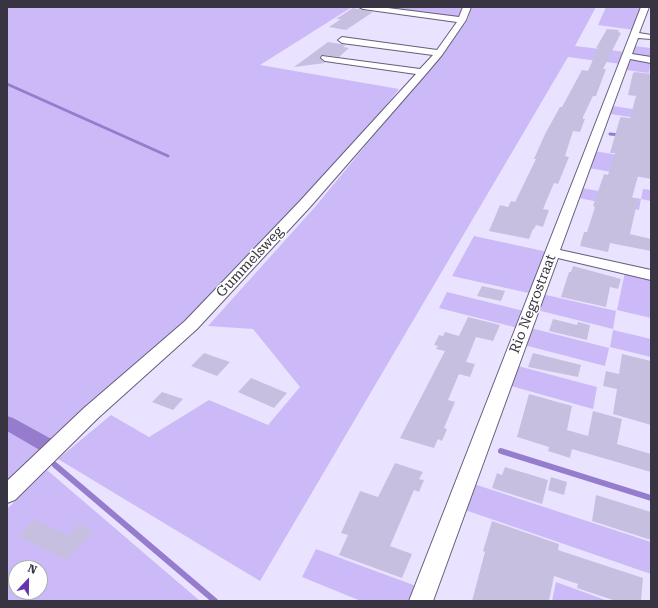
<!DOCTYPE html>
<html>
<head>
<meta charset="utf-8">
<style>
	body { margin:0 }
	#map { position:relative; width:658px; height:608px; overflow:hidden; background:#eae3ff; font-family:"Roboto Serif",serif }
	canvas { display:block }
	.frame { position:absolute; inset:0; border:8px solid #383441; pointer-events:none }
	.north { position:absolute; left:8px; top:560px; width:40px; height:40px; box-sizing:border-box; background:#fff; border:1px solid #afaeb3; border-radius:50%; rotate:22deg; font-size:11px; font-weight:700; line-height:16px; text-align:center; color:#383441 }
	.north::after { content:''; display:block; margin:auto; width:14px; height:18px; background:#6635ad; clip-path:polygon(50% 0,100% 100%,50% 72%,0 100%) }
</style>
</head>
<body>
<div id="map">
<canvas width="658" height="608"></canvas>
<div class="frame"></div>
<div class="north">N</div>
</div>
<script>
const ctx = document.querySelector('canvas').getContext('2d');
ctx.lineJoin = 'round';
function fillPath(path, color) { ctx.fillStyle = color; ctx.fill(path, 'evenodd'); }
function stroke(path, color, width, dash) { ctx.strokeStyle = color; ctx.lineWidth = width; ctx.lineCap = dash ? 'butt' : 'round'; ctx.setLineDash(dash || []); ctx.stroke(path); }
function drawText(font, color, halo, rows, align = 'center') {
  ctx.font = font + ' "Roboto Serif",serif'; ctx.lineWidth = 3; ctx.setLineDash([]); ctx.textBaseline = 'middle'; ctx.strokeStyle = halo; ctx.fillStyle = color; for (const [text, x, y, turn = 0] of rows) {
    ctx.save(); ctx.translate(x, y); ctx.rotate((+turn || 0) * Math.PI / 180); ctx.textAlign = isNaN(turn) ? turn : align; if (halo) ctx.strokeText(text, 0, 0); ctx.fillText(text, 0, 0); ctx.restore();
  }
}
const green = new Path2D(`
	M7,7H352L260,65L399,89L307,206L7,489Z
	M386,7H465L460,18Z
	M471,7H596L575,46L626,52L621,64L568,57L260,581L58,459L111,415L149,437L209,400L268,425L300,387L253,329L208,326L315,207L449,44L468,19Z
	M606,7H643L634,30L598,25Z
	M634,46L651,48V58L632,55Z
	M631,59L651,61L649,73L626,70Z
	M613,106L651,112V120L610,114Z
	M594,151L649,160L646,178L589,168Z
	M582,188L641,199L643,189L651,190V201L641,199L639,210L579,198Z
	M474,236L548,252L533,294L452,276Z
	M625,272L651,277V318L617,310Z
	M447,292L524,311L518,328L439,308Z
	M542,294L616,311L613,329L537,310Z
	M531,328L609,348L605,366L524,345Z
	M613,330L651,339V357L610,347Z
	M518,366L597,387L593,409L511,386Z
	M47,470L200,601H7V509ZM16,568H40V592H16Z
	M474,484L651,542V574L465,510Z
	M316,549L416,586L410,601H361L302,577Z
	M556,582L608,601H552Z`);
const streamFar1 = new Path2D(`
	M7,84L168,156
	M610,134L620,135`);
const stream = new Path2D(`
	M501,451L651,498
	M55,465L215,601`);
const canal = new Path2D(`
	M7,416L13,418L57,442L59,447L57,452L50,454L43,452L7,431Z`);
const building = new Path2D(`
	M353,8L373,12L346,30L329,27L341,19H336Z
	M607,29L619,30L618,32L621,33L603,69H606L596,96H593L583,117V119H585L580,132L573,131L565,156L569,157L558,184L554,183L543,209L549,210L543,227L536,225L534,229H533L529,239L489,231L500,205L508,207L511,201L515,202L536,159H534L545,134L560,107H562L582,70L588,71L598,48H596Z
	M328,42L346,45L343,47L349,48L339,57L321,55L320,58L325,63L294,67Z
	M635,72L651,74V179L638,176L632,198L638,199L630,234L651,239V251L610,243L608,252L580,246L584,232H587L595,207L593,206L604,174L608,175L615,153H610L620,118L621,117L630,118L636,96L628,95L633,73Z
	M573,266L621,279L618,289L610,287L606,307L561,297L569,272H571Z
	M482,286L505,291L501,301L477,296Z
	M468,317L500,325L493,341L476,337L466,362L475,364L470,377L459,374L448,400L455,402L444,428L447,429L442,441L438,439L434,448L400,438L445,351L436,349L438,346L434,345L439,335L443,336L445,332L459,336Z
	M553,319L577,325L578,322L590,325L587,340L549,331Z
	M204,353L230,362L217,376L191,366Z
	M533,353L581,365L578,377L528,367Z
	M622,354L651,361V425L613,414L617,389L603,386L606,371L619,374Z
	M251,378L287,393L274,408L238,392Z
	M162,392L183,399L173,410L152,402Z
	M529,394L572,406L567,430L588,436L593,411L622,419L617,444L651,454V472L572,449L570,458L548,451L549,447L517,437Z
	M395,463L423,472L419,479L424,480L419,492L414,490L390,546L412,554L402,578L339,555L348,535L341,533L360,491L378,497Z
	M505,467L548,480L542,504L492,488L497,473L502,475Z
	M551,477L567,482L564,495L548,490Z
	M596,495L651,512V540L592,521Z
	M35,519L68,536L79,524L93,531L67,560L18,536Z
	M492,521L559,544L558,550L643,578L641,601H616L577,588L578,584L554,576L549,601H472L485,552L483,551Z`);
const minor = new Path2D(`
	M359,7H380L459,17L463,7H471L466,20L442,55L426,74L310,207L197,329L98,418L15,500L7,503V481L84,408L185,321L300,201L416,74L325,61L321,58L322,56L420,69L433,55L342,43L338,40L342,37L437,50L457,22L363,9Z
	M641,7H649L639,33L651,35V39L638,38L632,54L651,57V63L630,59L560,250L651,270V280L558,258L433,601H409Z`);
const streetNames = [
	["Gummelsweg",250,262,-47],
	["Rio Negrostraat",533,304,-69]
];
fillPath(green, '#cbbaf7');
stroke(streamFar1, '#957ccc', 3);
stroke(stream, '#957ccc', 6);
fillPath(canal, '#957ccc');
fillPath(building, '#c7bfe0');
stroke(minor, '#665e7b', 2);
fillPath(minor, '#fff');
drawText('14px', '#383441', '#fff', streetNames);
</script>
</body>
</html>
